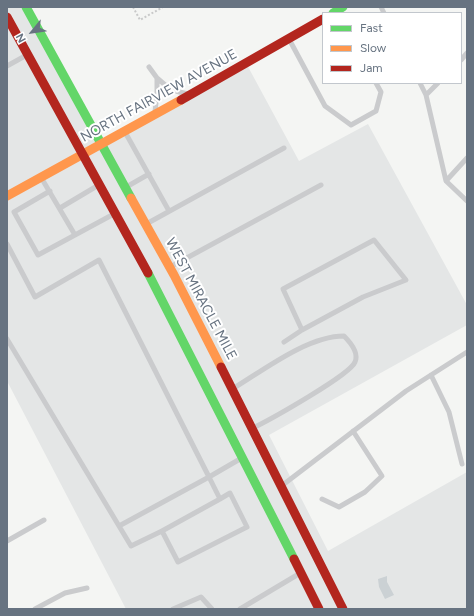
<!DOCTYPE html>
<html>
<head>
<meta charset="utf-8">
<style>
	body { margin:0 }
	#map { position:relative; width:474px; height:616px; overflow:hidden; background:#f4f5f3; font-family:Figtree,sans-serif }
	canvas { display:block }
	.frame { position:absolute; inset:0; border:8px solid #677381; pointer-events:none }
	.legend { position:absolute; left:322px; top:12px; width:140px; height:72px; box-sizing:border-box; background:#fff; border:1px solid #c2c7cd; margin:0; padding:5px 7px; list-style:none; font-size:12px; color:#677381 }
	.legend li { display:flex; align-items:center; gap:8px; height:20px }
	.legend b { width:20px; border:1px solid #c2c7cd }
	.north { position:absolute; left:12px; top:12px; width:40px; height:40px; -webkit-text-stroke:3px #fff; paint-order:stroke; rotate:241deg; font-size:11px; font-weight:700; line-height:16px; text-align:center; color:#677381 }
	.north::after { content:''; display:block; margin:auto; width:14px; height:18px; background:#677381; clip-path:polygon(50% 0,100% 100%,50% 72%,0 100%) }
</style>
</head>
<body>
<div id="map">
<canvas width="474" height="616"></canvas>
<div class="frame"></div>
<ul class="legend">
<li><b style="height:5px;background:#63d668"></b>Fast</li>
<li><b style="height:5px;background:#ff974d"></b>Slow</li>
<li><b style="height:5px;background:#b3261e"></b>Jam</li>
</ul>
<div class="north">N</div>
</div>
<script>
const ctx = document.querySelector('canvas').getContext('2d');
ctx.lineJoin = 'round';
function fillPath(path, color) { ctx.fillStyle = color; ctx.fill(path, 'evenodd'); }
function stroke(path, color, width, dash) { ctx.strokeStyle = color; ctx.lineWidth = width; ctx.lineCap = dash ? 'butt' : 'round'; ctx.setLineDash(dash || []); ctx.stroke(path); }
function drawText(font, color, halo, rows, align = 'center') {
  ctx.font = font + ' Figtree,sans-serif'; ctx.lineWidth = 4; ctx.setLineDash([]); ctx.textBaseline = 'middle'; ctx.strokeStyle = halo; ctx.fillStyle = color; for (const [text, x, y, turn = 0] of rows) {
    ctx.save(); ctx.translate(x, y); ctx.rotate((+turn || 0) * Math.PI / 180); ctx.textAlign = isNaN(turn) ? turn : align; if (halo) ctx.strokeText(text, 0, 0); ctx.fillText(text, 0, 0); ctx.restore();
  }
}
const built = new Path2D(`
	M7,7H26L102,144L246,63L299,161L368,124L467,305V325L269,435L328,551L467,472V609H126L7,381Z`);
const water = new Path2D(`
	M387,576V582L394,595L385,599L379,587L378,579Z`);
const path = new Path2D(`
	M133,7L140,20L163,7`);
const lane = new Path2D(`
	M381,7L384,13
	M289,39L325,106L351,125L376,111L381,92L376,83
	M461,60L467,53
	M7,66L25,56
	M149,67L157,78
	M420,83L426,95L446,181
	M426,95L438,83
	M155,112L157,93V78L171,90L188,94
	M125,132L169,211
	M467,158L446,181L467,201
	M42,179L75,235
	M128,186L149,174
	M50,191L14,212L38,255L112,215
	M60,208L97,186
	M148,223L284,148
	M7,244L35,297L99,260L209,477L119,526L131,546L162,531L178,562L247,527L230,493L220,499L209,477L240,459
	M172,266L321,185
	M7,339L119,526
	M284,342L302,330L283,289L374,240L406,280L363,297L302,330
	M431,375L449,412L462,464
	M234,388C265,369 308,336 344,336C350,342 359,353 355,362C350,375 271,419 255,427
	M284,484L406,391L467,352
	M322,499L339,507L365,492L382,476L353,431
	M162,531L220,499
	M7,541L44,520
	M35,609L65,593L87,588
	M173,609L201,597L212,609
	M240,609L297,575`);
const fast = new Path2D(`
	M26,7L131,198
	M333,13L343,7
	M148,273L294,559`);
const slow = new Path2D(`
	M7,196L181,100
	M131,198L174,275L221,367`);
const jam = new Path2D(`
	M7,17L148,273
	M181,100L323,19
	M221,367L343,609
	M294,559L319,609`);
const streetNames = [
	["NORTH FAIRVIEW AVENUE",159,96,-29],
	["WEST MIRACLE MILE",201,299,62]
];
fillPath(built, '#e4e6e6');
fillPath(water, '#cbd1d4');
stroke(path, '#c8c9c9', 2, [2, 2]);
stroke(lane, '#cacbcd', 5);
stroke(fast, '#63d668', 9);
stroke(slow, '#ff974d', 9);
stroke(jam, '#b3261e', 9);
drawText('14px', '#677381', '#fff', streetNames);
</script>
</body>
</html>
